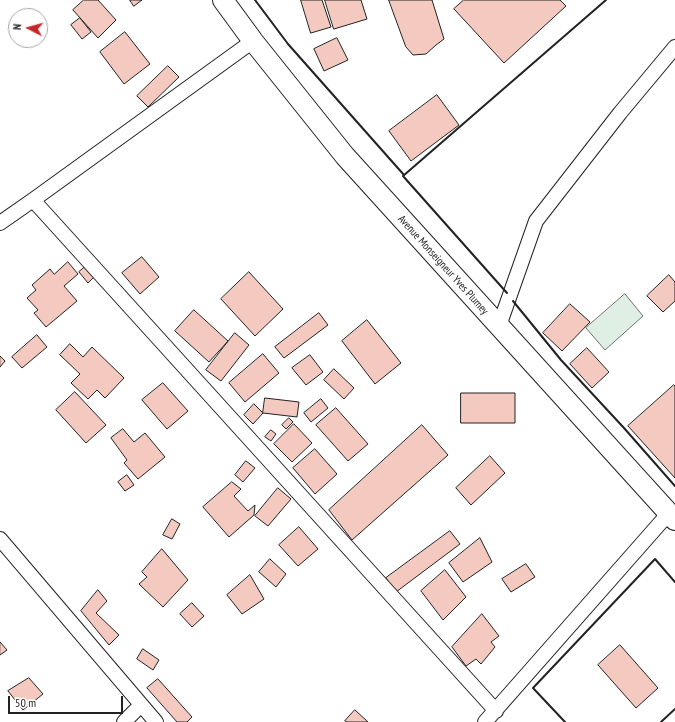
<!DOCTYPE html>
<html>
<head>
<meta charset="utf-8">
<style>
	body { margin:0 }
	#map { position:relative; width:675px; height:722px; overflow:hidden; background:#fff; font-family:"PT Sans Narrow",sans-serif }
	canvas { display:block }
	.north { position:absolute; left:8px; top:8px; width:40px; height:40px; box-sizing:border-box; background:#fff; border:1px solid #a7a7a7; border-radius:50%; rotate:276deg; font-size:11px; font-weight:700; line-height:16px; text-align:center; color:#222 }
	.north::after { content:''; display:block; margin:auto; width:14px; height:18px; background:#c62828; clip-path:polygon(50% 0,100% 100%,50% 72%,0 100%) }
	.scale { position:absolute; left:8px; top:696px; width:115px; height:18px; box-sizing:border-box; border:2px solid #222; border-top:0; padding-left:5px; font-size:12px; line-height:14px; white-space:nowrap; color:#222; -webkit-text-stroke:3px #fff; paint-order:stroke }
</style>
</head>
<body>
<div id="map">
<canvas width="675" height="722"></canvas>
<div class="north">N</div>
<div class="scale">50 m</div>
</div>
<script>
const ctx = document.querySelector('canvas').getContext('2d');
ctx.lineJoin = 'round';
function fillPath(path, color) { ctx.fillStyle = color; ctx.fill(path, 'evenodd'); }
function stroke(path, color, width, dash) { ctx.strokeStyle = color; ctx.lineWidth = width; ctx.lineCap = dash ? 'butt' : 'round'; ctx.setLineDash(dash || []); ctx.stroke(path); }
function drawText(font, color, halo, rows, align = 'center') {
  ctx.font = font + ' "PT Sans Narrow",sans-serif'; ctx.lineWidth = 3; ctx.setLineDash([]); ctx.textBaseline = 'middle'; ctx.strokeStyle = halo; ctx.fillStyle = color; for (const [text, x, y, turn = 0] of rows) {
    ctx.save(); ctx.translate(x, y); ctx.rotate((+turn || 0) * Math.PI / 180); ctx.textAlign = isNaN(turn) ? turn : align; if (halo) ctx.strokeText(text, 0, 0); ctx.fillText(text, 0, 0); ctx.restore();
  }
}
const green = new Path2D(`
	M625,294L643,316L605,350L586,328Z`);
const building = new Path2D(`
	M84,0H98L116,20L98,38L73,10Z
	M130,0H142L134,6Z
	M301,0H322L331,27L311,33Z
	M325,0H361L367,19L334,29Z
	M389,0H432L444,39L436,45L426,54L413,55L406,47Z
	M464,0H560L566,6L504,63L454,9Z
	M80,18L91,32L82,39L71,25Z
	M125,32L150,64L124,84L100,52Z
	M337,38L348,60L324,71L314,49Z
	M168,66L179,77L148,107L137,96Z
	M437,95L459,125L411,161L389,131Z
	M142,257L159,277L140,294L122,273Z
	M68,262L78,274L64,286L77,301L46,327L34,313L38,310L27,298L36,290L32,285L50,269L54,274Z
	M85,267L94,277L88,283L79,272Z
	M249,272L283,309L255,336L221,299Z
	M669,275L675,282V301L663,312L647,296Z
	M570,304L590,322L562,351L543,333Z
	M194,310L228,341L209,362L175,331Z
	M319,313L328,325L284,358L275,347Z
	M367,320L401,363L375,384L342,341Z
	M235,333L249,345L221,381L206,370Z
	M37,335L47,347L22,368L12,357Z
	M70,344L83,357L92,347L124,378L105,398L97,390L88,399L71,383L80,374L60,355Z
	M587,348L609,372L592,388L570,364Z
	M263,354L279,373L245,402L229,383Z
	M310,355L323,372L306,385L292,368Z
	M0,356L5,361L0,367Z
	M334,369L354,388L344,399L324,380Z
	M163,383L188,411L167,429L142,400Z
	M674,385L675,386V478L628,426Z
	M75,392L106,425L86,443L56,410Z
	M461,393H515V423H461Z
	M265,398L299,402L297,417L263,413Z
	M321,399L328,408L311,422L304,413Z
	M254,404L263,413L253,424L244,415Z
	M336,408L368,444L348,461L316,425Z
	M289,418L293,422L286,429L282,425Z
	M294,424L312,443L292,462L274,444Z
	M422,425L448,455L352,540L329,510Z
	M123,429L134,442L145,433L165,457L138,479L124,463L127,460L111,438Z
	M271,430L276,434L271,441L265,437Z
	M315,449L337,474L315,494L293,468Z
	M490,456L505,473L471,505L456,488Z
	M246,461L255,468L243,482L235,475Z
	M127,475L134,485L125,491L118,482Z
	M232,482L241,489L234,496L248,511L255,505L254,515L229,537L203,507Z
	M278,488L291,499L268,526L255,516Z
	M172,519L180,524L172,539L163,535Z
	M299,527L318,549L298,566L279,545Z
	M450,531L460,544L396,592L386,578Z
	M480,538L492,562L463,582L449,563Z
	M162,549L188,580L163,607L139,584L147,577L142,572Z
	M270,559L286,574L276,587L259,572Z
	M526,564L535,577L511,592L502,579Z
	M445,570L466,597L443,620L421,591Z
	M250,575L264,599L242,614L227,595Z
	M98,590L107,601L96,613L119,635L109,645L81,611Z
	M192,603L204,616L192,627L180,614Z
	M482,614L499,636L491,642L495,647L481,664L476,659L466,666L452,647Z
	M0,642L7,650L0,655Z
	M620,645L658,688L636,708L598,665Z
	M143,649L159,660L153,670L137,659Z
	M29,678L43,694L23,710L8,691Z
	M158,679L192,717L187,722H177L147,688Z
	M355,710L368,722H347L345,721Z`);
const street = new Path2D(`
	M33,200L496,711
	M0,223L33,200L253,41
	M499,326L536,221L620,113L675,47
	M0,539L156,722
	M124,722L141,705
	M485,722L669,513`);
const secondary = new Path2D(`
	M223,0L253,41L345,156L675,520`);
const wall = new Path2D(`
	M255,0L288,44L404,175
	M507,293L403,176L606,0
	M513,301L561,360L624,428L675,486
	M565,722L533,688L655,559L675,582
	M661,722L675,709`);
const streetNames = [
	["Avenue Monseigneur Yves Plumey",443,265,48]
];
fillPath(green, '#e0efe3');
stroke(green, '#6f6f6f', 1);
fillPath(building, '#f3c9c0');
stroke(building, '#222', 1);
stroke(street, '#222', 16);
stroke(secondary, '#222', 22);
stroke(street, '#fff', 14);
stroke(secondary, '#fff', 20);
stroke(wall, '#222', 2);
drawText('11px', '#222', '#fff', streetNames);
</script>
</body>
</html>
